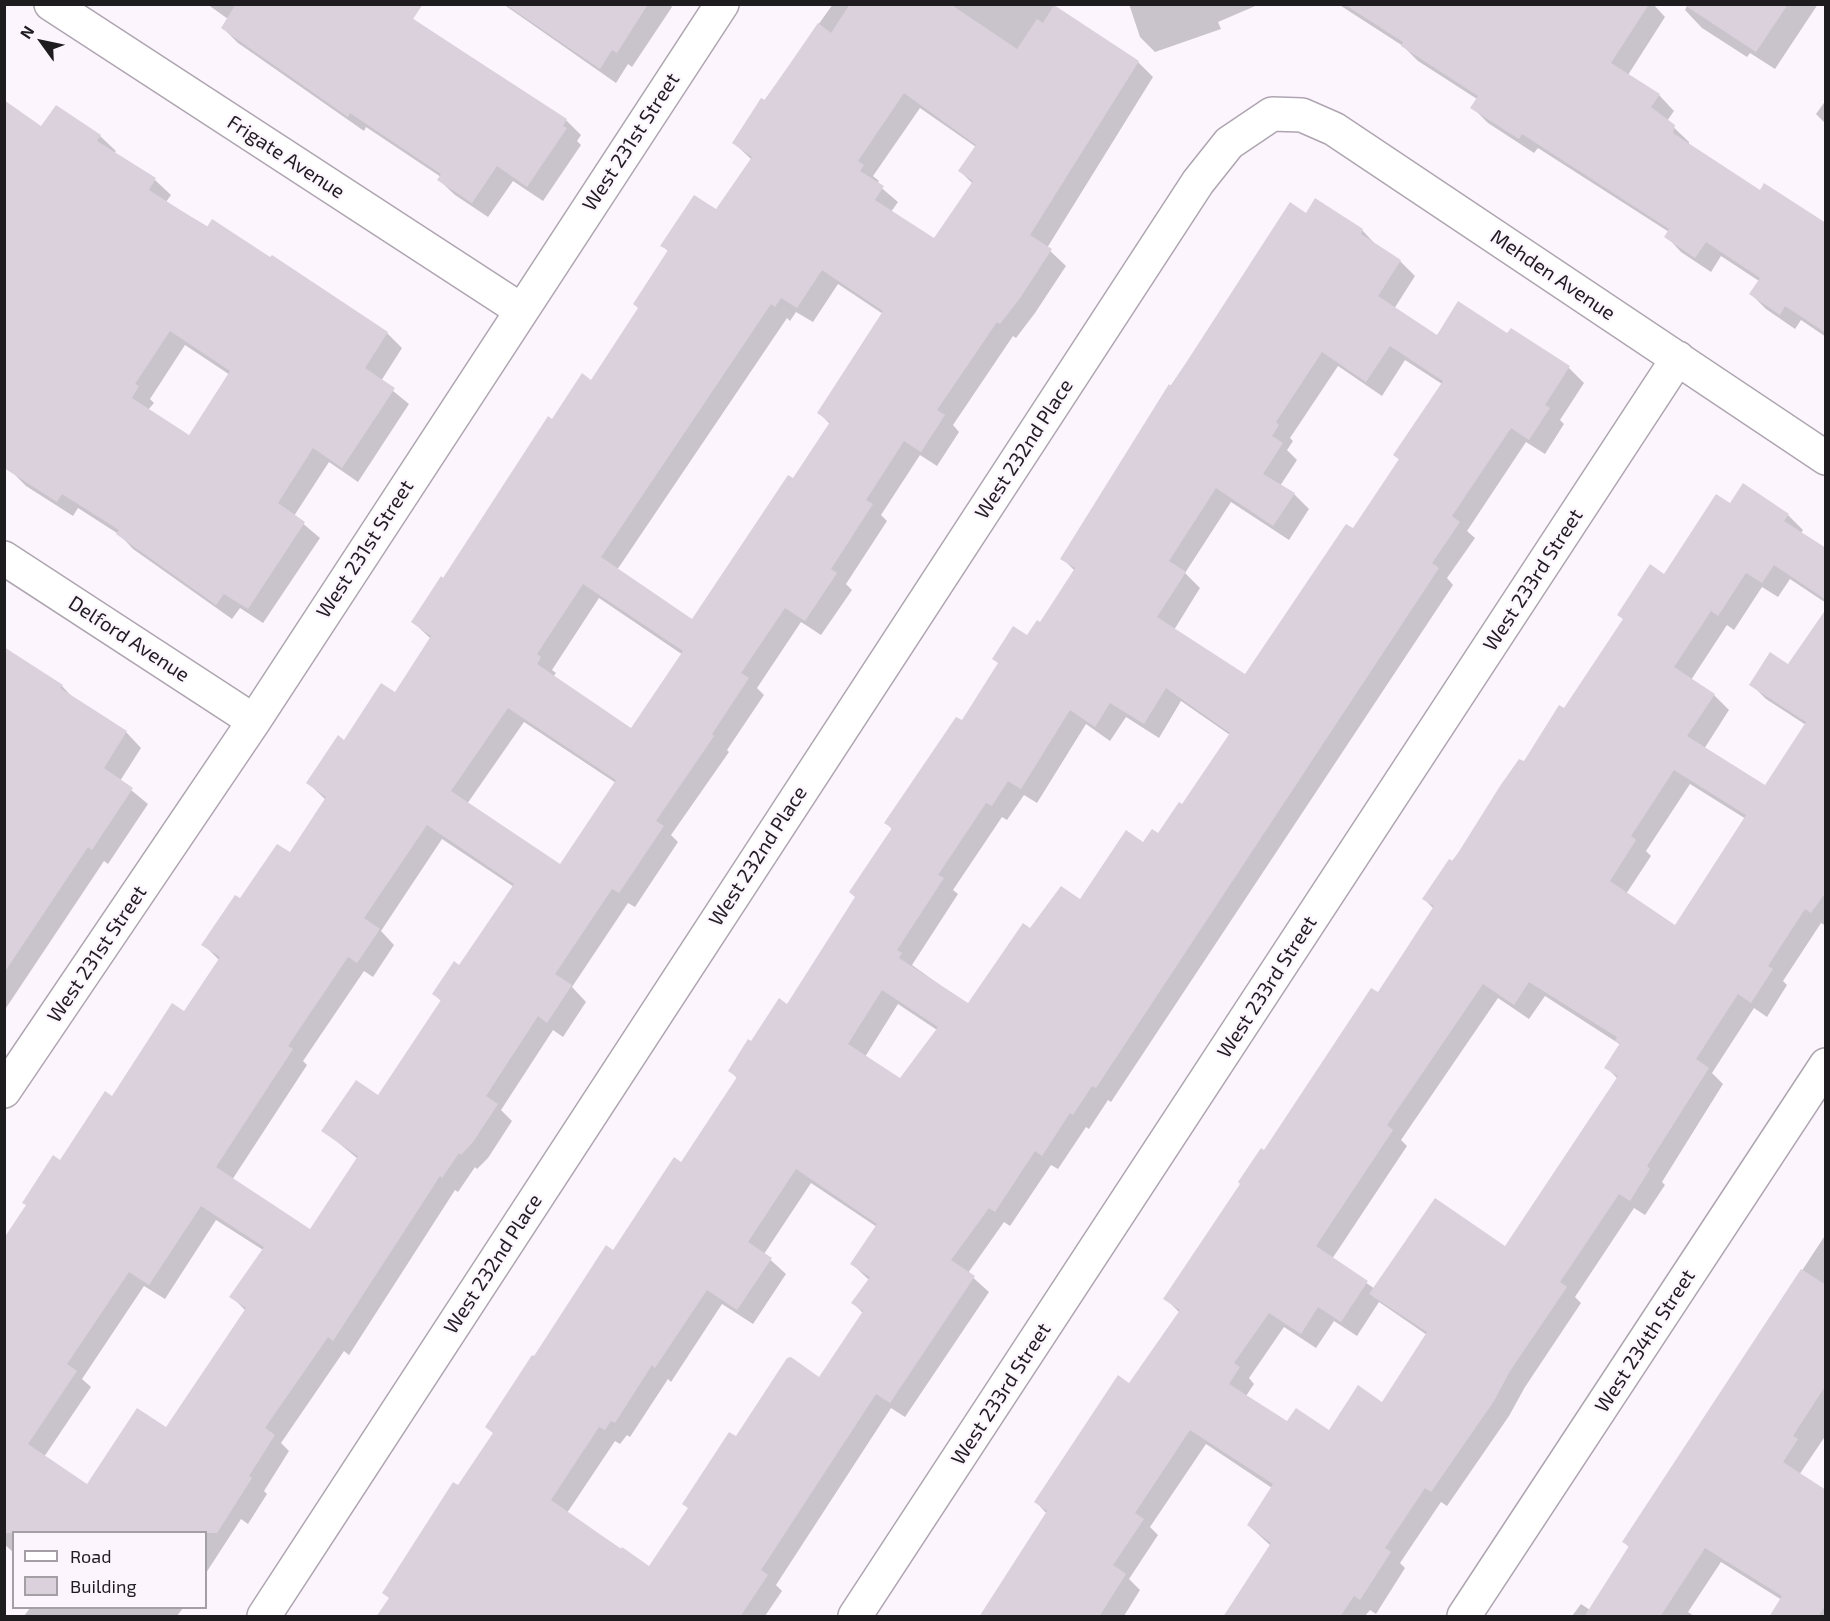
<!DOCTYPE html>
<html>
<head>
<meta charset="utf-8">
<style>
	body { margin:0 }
	#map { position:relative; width:1830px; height:1621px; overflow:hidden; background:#fcf5fe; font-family:"Exo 2",sans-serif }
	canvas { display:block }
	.frame { position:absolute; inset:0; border:6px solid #1f1c20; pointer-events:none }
	.legend { position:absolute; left:12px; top:1531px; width:195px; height:78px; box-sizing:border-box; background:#fcf5fe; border:2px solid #a49ea5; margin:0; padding:8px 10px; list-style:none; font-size:18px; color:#1f1c20 }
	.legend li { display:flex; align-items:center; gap:12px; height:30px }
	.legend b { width:30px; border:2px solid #a49ea5 }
	.north { position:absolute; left:12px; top:12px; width:60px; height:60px; -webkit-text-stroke:4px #fcf5fe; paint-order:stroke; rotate:303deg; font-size:16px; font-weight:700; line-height:24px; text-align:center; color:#1f1c20 }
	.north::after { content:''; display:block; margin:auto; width:21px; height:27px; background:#1f1c20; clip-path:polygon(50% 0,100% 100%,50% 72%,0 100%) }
</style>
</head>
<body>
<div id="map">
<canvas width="1830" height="1621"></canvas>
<div class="frame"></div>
<ul class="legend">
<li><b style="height:8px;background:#fff"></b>Road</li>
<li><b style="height:16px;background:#dad1dc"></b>Building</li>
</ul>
<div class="north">N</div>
</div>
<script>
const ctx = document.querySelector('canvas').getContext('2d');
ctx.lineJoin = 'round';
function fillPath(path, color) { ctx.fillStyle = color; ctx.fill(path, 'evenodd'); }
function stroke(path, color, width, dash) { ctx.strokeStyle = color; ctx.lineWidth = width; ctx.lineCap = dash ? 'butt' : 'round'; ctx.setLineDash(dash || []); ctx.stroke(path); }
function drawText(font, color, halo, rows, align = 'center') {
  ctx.font = font + ' "Exo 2",sans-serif'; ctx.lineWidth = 4.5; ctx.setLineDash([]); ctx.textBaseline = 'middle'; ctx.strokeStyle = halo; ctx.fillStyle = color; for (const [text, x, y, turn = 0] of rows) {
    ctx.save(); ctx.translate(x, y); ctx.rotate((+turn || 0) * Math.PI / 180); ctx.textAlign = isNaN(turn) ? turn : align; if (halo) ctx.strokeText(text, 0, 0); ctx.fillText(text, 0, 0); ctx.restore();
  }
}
const shadow = new Path2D(`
	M207,4H396L395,7L566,120L581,135L577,141L581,145L543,201L513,181L488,217L455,195L439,180L441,177L366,127L364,131L238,43L223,28L228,19Z
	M503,4H669L672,7L632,67L628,64L616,83Z
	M833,4H1050L1138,62L1153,77L1047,248L1066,266L1035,313L1016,338L1013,336L953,425L959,432L937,466L920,455L881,515L887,521L846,584L852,590L821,635L801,622L757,688L764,695L727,750L729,752L671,835L678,842L635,907L628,903L572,987L586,1002L563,1037L553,1030L501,1110L512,1121L488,1158L477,1169L475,1167L458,1192L455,1190L349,1355L344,1351L281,1443L289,1451L264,1491L267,1494L248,1524L241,1519L206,1573V1532H14V1553L4,1544V1243L60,1162L185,1013L219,960L203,944L241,901L291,854L326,800L308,783L345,742L395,695L431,639L413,622L552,421L592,382L639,308L669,252L662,245L716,211L752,160L734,143ZM920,108L976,147L960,171L973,184L935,241L891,212L898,202L877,184L879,181L873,176ZM838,284L883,314L819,413L830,424L793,480L693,621L617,570L787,318L790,321L796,312L813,322ZM599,598L683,655L631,731L553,677L556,673L552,670ZM524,722L616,783L560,866L467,804ZM442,839L514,887L460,967L434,994L442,1002L378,1097L323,1130L358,1159L311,1231L232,1180L307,1065L303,1061L364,971L373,977L394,945L381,931ZM216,1220L263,1250L231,1296L246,1311L167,1429L87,1486L44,1457L91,1387L82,1379L144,1286L165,1299Z
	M1129,4H1260L1218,22L1221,29L1155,52L1140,37Z
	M1338,4H1653L1665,17L1628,75L1659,95L1674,111L1667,121L1689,142V145L1760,192L1826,227V337L1801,320L1795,329L1766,309L1751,294L1759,281L1721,256L1711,272L1681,252L1666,236L1669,232L1538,148L1534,153L1488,123L1472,107L1477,99L1418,61L1403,46Z
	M1688,4H1818L1775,69L1750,53L1747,57L1702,28L1685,10Z
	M1826,100V124L1816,114Z
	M56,107L100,136L116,151L114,153L155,180L171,195L166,202L387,333L402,348L381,381L409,404L358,482L329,462L294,516L320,538L263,623L240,608L232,619L133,549L120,535L78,508L73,516L26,486L14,474L42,128ZM185,345L230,375L189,437L148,410L154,403L150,399Z
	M1306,215L1362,230L1377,246L1400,261L1415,276L1394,309L1437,337L1508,335L1511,330L1569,368L1584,383L1560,420L1564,424L1545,454L1526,442L1467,531L1475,538L1447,578L1453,585L1111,1102L1108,1100L1089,1129L1086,1127L1058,1169L1051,1165L1010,1226L1004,1222L968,1273L989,1292L905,1417L891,1408L776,1585L782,1591L765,1616H378L494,1434L487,1427L613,1252L681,1164L738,1079L730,1071L751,1043L788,1006L856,898L892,829L886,823L1041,624L1075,571L1062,558L1152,413L1271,239ZM1405,360L1442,384L1394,455L1400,460L1353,530L1245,676L1174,630L1200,588L1185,573L1231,502L1289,540L1309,509L1294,494L1280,486L1297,460L1287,450L1293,441L1290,438L1338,366L1382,396ZM1181,701L1230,735L1182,806L1158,835L1080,901L1031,930L968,1005L912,965L958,894L953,890L1002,817L1007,820L1024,795L1037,803L1086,724L1110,741L1126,717L1159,738ZM898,1004L937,1030L901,1080L865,1057ZM811,1183L877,1227L852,1264L869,1280L853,1303L863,1313L820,1379L736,1439L650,1568L567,1513L615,1441L620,1444L627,1435L630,1437L668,1379L671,1382L722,1304L753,1324L786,1274L764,1254Z
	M1730,505L1788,515L1803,530L1801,533L1826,550V603L1790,579L1778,597L1762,587L1734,630L1727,625L1691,680L1714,695L1729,710L1704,749L1765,787L1806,725L1766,699L1751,684L1789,666L1826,611V926L1821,923L1783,981L1787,985L1767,1017L1754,1008L1712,1073L1723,1084L1662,1182L1665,1185L1645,1215L1634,1208L1575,1297L1581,1303L1525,1387L1509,1416L1447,1506L1441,1502L1400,1563L1405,1568L1376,1614L1370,1610L1365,1616H1224L1271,1546L1248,1525L1272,1488L1206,1444L1150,1527L1158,1535L1129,1579L1140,1590L1124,1616H981L1047,1514L1036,1502L1130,1385L1180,1313L1165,1298L1265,1152L1379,995L1434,909L1424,899L1664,576ZM1690,784L1746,819L1675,928L1626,894L1651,856L1646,851ZM1545,996L1621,1045L1606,1067L1618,1079L1506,1248L1375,1289L1332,1259L1407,1146L1401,1140L1498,998L1529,1019ZM1379,1302L1427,1335L1382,1404L1329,1432L1288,1423L1246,1396L1254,1384L1249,1378L1284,1327L1316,1348L1334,1321L1357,1336Z
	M4,653L62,686L75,700L126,732L141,748L120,781L148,804L108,864L104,861L4,1011Z
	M1826,1234V1435L1799,1475L1826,1492V1616H1796L1782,1600L1721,1562L1688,1612L1694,1616H1572L1581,1604L1590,1610L1630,1548L1624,1542Z
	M30,1608H183L177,1616H24Z`);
const building = new Path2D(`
	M236,4H423L413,19L567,119L563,126L567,128L527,187L497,166L472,203L437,180L441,174L350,113L348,117L221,28Z
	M505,4H648L617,53L612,50L600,69Z
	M850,4H950L1017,49L1037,19L1043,23L1054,5L1139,61L1030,235L1052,249L1020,298L1000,324L997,322L937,410L945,415L921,452L904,441L866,500L873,504L831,569L837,573L805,621L785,608L741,673L749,678L712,734L714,736L656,821L664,826L619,893L612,889L555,974L572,985L547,1023L538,1016L486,1096L498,1104L473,1142L461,1155L459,1153L442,1178L440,1176L333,1341L328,1337L265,1428L275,1435L249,1476L252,1478L217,1533H4V1238L26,1205L22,1203L53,1155L60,1160L105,1091L112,1096L172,1003L184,1011L220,957L201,945L235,895L240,898L277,844L290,852L326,797L306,783L338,735L344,740L381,683L395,692L431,636L411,622L441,576L443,578L548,416L552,419L582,373L591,380L638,308L633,304L668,250L660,246L694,195L716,209L752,157L732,143L761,98L765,100L818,23L831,33ZM904,93L976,145L958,171L973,181L934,238L875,200L884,186L860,171L864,165L858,161ZM822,270L883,311L817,413L830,422L793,478L788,475L692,619L601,557L771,304L775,307L781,298L797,308ZM583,584L683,651L631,728L537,664L541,657L537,654ZM508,708L616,780L560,864L451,791ZM427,825L514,884L459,965L454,961L432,994L441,1000L378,1095L356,1080L321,1131L358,1156L310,1229L216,1167L293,1049L288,1046L348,957L357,963L380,929L364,918ZM201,1206L264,1247L229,1297L246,1308L166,1427L137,1408L87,1484L28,1444L77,1371L67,1364L129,1272L149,1285Z
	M1344,4H1649L1611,63L1660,94L1651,107L1675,125L1673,133L1760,190L1764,183L1826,223V333L1785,306L1780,315L1749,294L1760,278L1706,242L1695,258L1664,237L1669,229L1522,134L1519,139L1470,108L1478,96L1401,46L1403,42Z
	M1683,4H1788L1756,52Z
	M4,100L41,126L56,105L101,135L97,141L156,178L149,190L207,227L212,219L270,257L272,255L388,332L365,368L395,388L342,468L313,448L278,503L305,522L248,609L224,594L216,605L116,534L119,530L62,494L57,502L4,468ZM170,331L230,371L189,435L132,398L139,386L135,384Z
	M1315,198L1363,229L1361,234L1401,260L1378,296L1437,335L1458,301L1507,333L1511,328L1570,366L1545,405L1550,408L1529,440L1511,428L1452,516L1460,522L1432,563L1439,568L1096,1088L1092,1086L1073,1115L1070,1113L1042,1156L1035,1151L995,1212L989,1208L951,1260L975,1276L890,1403L876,1394L761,1570L768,1575L740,1617H376L389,1598L382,1593L453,1482L458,1485L493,1433L485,1427L532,1355L534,1356L606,1245L613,1250L674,1157L681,1162L737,1077L728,1071L748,1039L751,1041L779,998L787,1004L855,897L849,892L892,828L884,823L956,717L962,720L998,663L992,659L1013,626L1027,635L1037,620L1040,622L1075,568L1060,559L1169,384L1171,386L1290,202L1306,213ZM1390,346L1443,381L1393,455L1399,459L1353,528L1346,524L1245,674L1157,617L1186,572L1169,561L1216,488L1273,526L1295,493L1263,474L1283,443L1272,436L1279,425L1276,422L1322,352L1366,382ZM1166,688L1230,733L1182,804L1179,802L1158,833L1152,829L1143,842L1126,830L1080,899L1061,886L1030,928L1023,923L968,1003L899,958L902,953L897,950L944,878L938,875L986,803L992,806L1008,781L1021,789L1070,710L1095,727L1110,703L1144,724ZM882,990L938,1027L900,1078L848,1044ZM796,1169L877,1224L850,1264L870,1277L851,1303L863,1311L819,1377L791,1357L787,1358L736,1436L729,1432L682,1504L688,1508L649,1566L622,1547L621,1549L551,1500L599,1427L605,1430L611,1421L615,1423L652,1365L655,1368L707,1290L737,1310L772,1258L748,1242Z
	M1743,483L1789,514L1784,521L1826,548V600L1774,565L1762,583L1746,573L1718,616L1711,611L1674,667L1715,694L1687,736L1765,785L1806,722L1749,685L1770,652L1788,664L1826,609V892L1811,913L1805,909L1768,966L1773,969L1751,1003L1738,994L1696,1059L1709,1068L1647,1166L1650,1169L1630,1201L1619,1194L1560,1282L1567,1287L1510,1371L1494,1401L1431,1492L1425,1488L1385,1548L1391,1552L1360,1600L1354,1596L1340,1617H1223L1271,1543L1247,1525L1273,1484L1190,1430L1135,1513L1144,1519L1113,1565L1126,1574L1099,1617H979L1047,1511L1034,1502L1118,1375L1129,1383L1180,1310L1163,1299L1240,1184L1238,1182L1261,1148L1264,1150L1371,988L1378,992L1434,906L1422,899L1449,859L1453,861L1500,786L1519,759L1524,761L1559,705L1564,708L1623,619L1617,615L1650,564L1664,574L1716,494L1730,503ZM1674,770L1746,815L1675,925L1610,881L1636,840L1631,836ZM1529,982L1617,1037L1615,1041L1620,1043L1604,1068L1618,1076L1505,1246L1435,1198L1369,1294L1427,1332L1382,1402L1358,1385L1329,1430L1296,1408L1287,1421L1229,1384L1240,1367L1234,1363L1269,1313L1301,1334L1318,1307L1341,1322L1368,1281L1316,1246L1393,1130L1387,1125L1483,984L1514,1005Z
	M4,647L63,685L60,688L127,731L104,768L133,788L92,850L88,847L4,973Z
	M1801,1269L1826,1285V1385L1793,1436L1798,1439L1783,1462L1826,1490V1604L1818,1617H1769L1782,1596L1705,1548L1660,1617H1584L1629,1546L1622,1542Z`);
const minor = new Path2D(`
	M51,4L521,310
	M4,558L254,721
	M4,1091L254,721L722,4
	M264,1616L1198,182L1229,143L1272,114L1302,115L1334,129L1826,458
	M855,1616L1678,358
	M1464,1616L1826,1065`);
const streetNames = [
	["West 231st Street",631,142,-57],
	["Frigate Avenue",286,157,33],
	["Mehden Avenue",1553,275,34],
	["West 232nd Place",1024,449,-57],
	["West 231st Street",365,549,-57],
	["West 233rd Street",1533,580,-57],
	["Delford Avenue",129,639,33],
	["West 232nd Place",758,856,-57],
	["West 231st Street",97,954,-56],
	["West 233rd Street",1267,987,-57],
	["West 232nd Place",493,1264,-57],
	["West 234th Street",1645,1341,-57],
	["West 233rd Street",1001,1394,-57]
];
fillPath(shadow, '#0003');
fillPath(building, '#dad1dc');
stroke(minor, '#aea5b0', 36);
stroke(minor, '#fff', 33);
drawText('20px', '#1f1c20', '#fcf5fe', streetNames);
</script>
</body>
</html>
